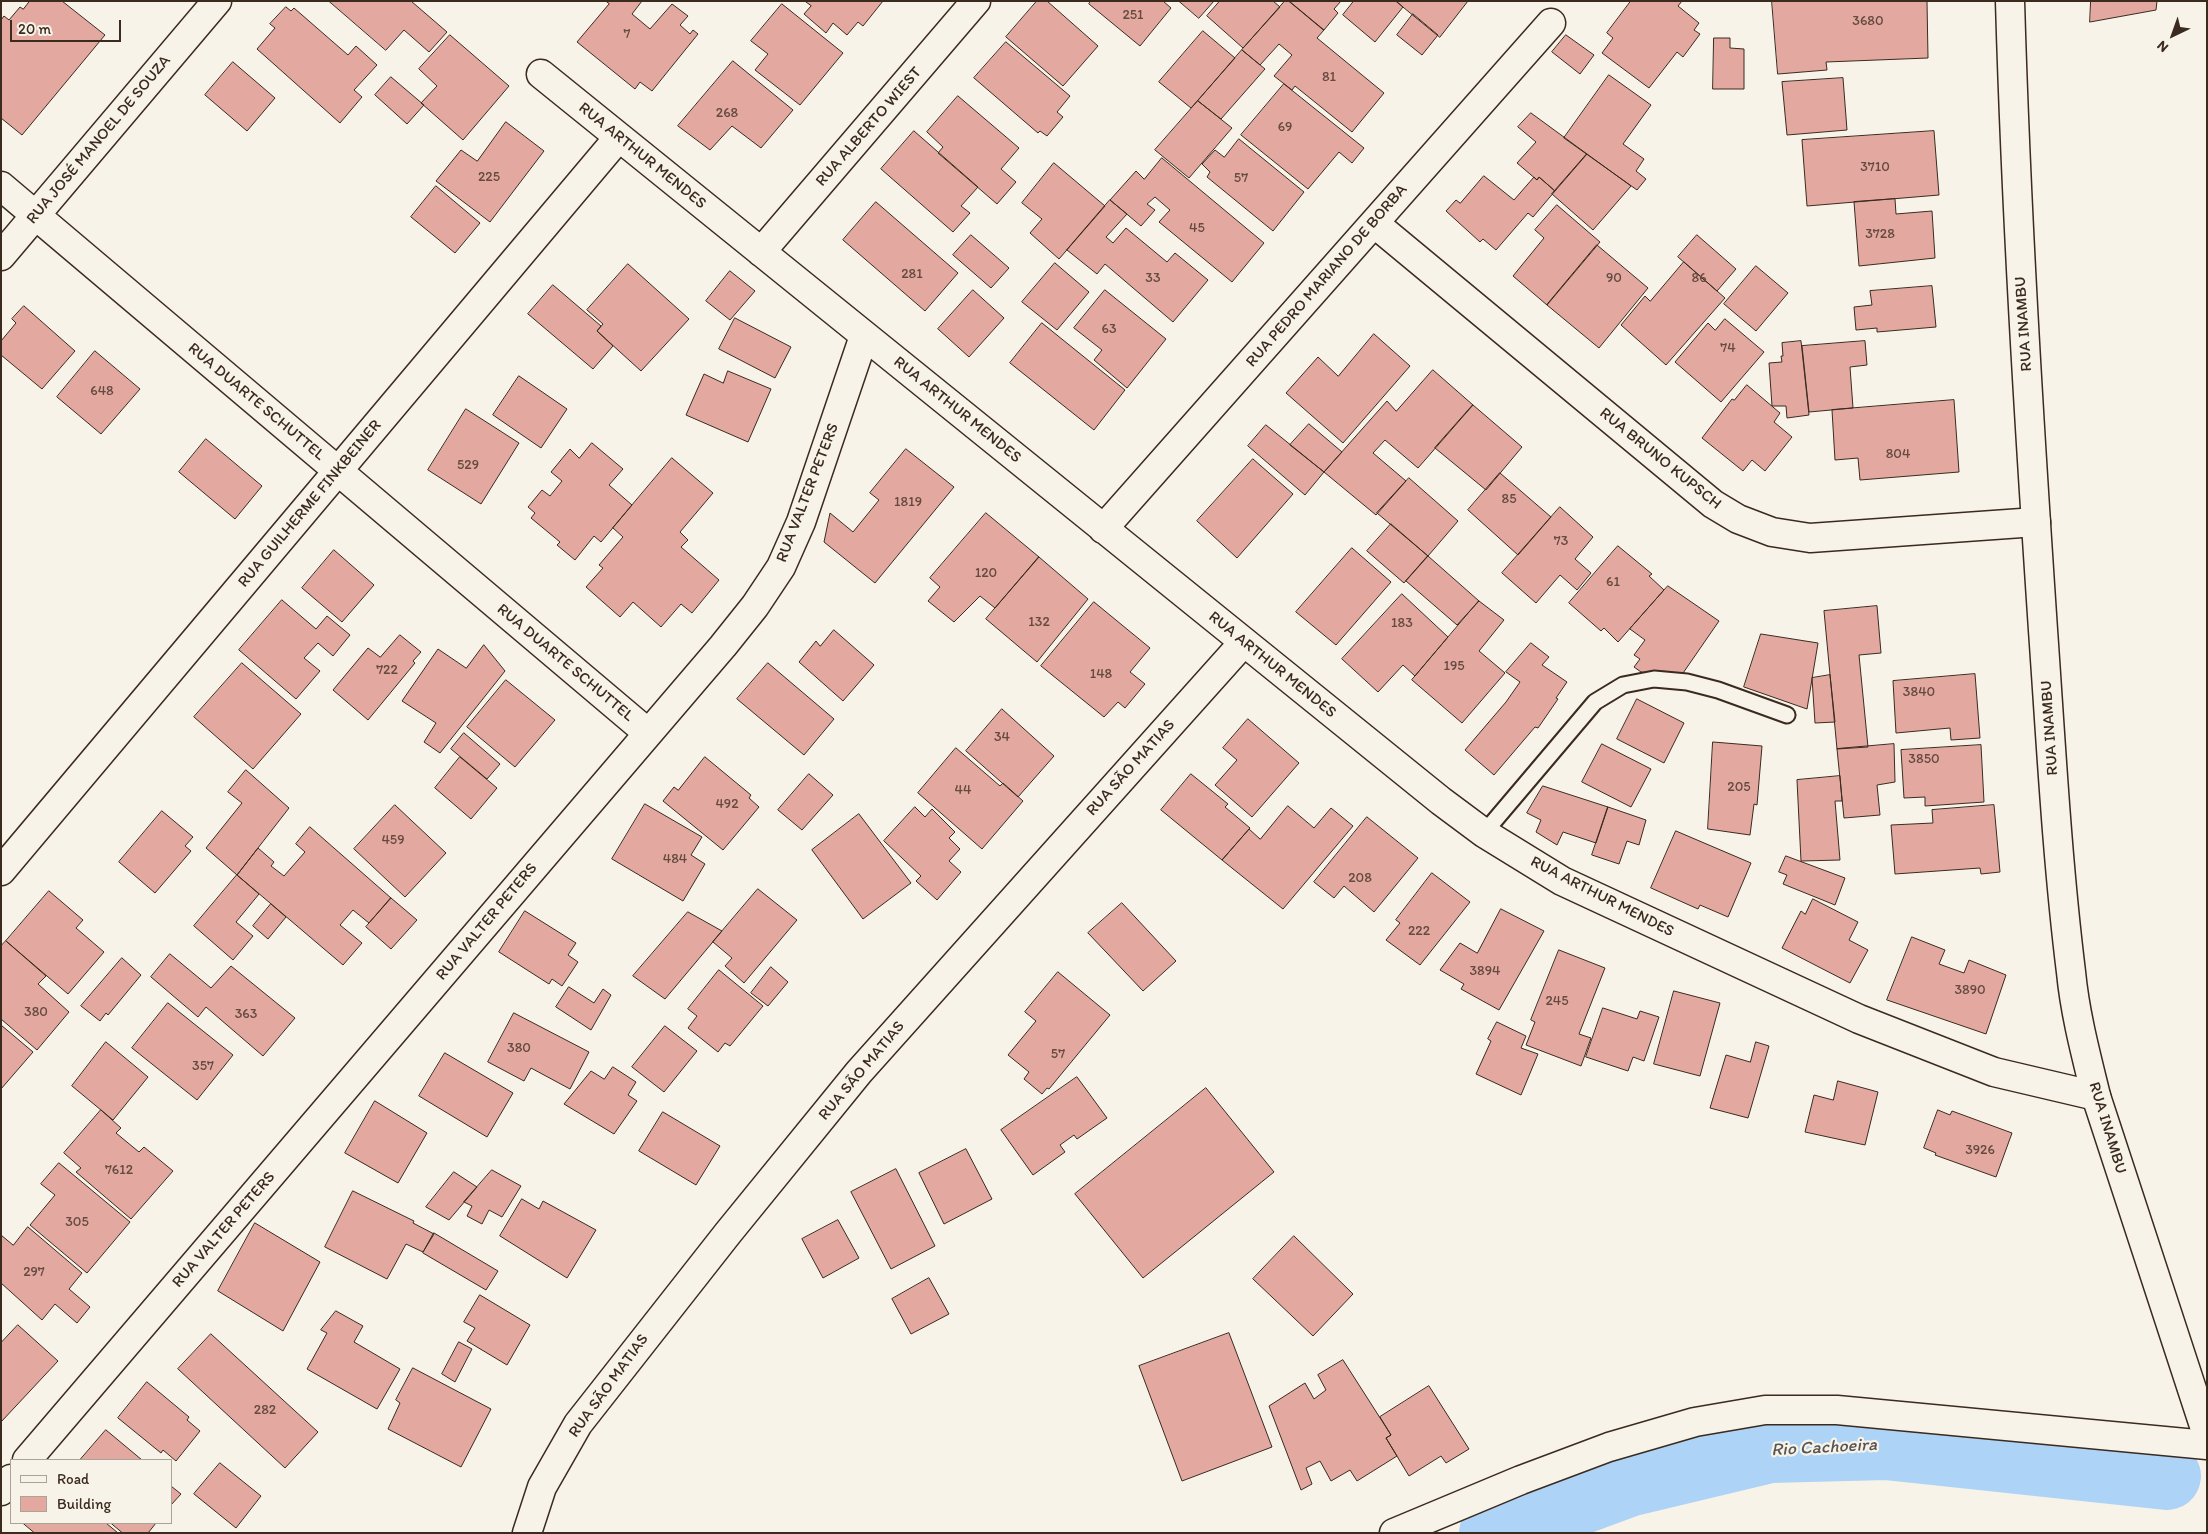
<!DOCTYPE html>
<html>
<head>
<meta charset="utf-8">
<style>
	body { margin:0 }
	#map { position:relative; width:2208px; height:1534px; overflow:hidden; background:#f7f3e8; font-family:Itim,sans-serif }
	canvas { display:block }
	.frame { position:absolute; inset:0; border:2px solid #3b2a1e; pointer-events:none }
	.legend { position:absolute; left:10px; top:1459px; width:162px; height:65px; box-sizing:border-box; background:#f7f3e8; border:1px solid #aca397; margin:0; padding:6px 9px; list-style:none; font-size:15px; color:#3b2a1e }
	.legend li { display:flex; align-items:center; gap:10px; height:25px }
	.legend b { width:25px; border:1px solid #aca397 }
	.north { position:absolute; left:2148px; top:10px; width:50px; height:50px; -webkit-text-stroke:4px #f7f3e8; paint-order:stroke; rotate:222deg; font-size:14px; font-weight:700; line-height:20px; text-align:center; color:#3b2a1e }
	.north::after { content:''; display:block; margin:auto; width:18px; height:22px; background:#3b2a1e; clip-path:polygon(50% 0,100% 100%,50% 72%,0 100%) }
	.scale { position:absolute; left:10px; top:20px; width:111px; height:22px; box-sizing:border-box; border:2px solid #3b2a1e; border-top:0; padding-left:6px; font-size:15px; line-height:18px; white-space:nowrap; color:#3b2a1e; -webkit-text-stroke:4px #f7f3e8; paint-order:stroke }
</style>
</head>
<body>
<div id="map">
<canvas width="2208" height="1534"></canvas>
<div class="frame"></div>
<ul class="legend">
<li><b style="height:6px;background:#f7f3e8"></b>Road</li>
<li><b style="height:14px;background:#e3a9a1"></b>Building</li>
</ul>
<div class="north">N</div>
<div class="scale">20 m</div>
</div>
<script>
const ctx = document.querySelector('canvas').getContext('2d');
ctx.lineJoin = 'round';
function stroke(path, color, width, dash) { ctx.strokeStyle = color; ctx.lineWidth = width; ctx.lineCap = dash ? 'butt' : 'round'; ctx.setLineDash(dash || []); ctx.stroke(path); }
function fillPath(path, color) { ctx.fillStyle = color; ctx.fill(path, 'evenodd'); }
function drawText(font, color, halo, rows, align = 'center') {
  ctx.font = font + ' Itim,sans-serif'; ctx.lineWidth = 4.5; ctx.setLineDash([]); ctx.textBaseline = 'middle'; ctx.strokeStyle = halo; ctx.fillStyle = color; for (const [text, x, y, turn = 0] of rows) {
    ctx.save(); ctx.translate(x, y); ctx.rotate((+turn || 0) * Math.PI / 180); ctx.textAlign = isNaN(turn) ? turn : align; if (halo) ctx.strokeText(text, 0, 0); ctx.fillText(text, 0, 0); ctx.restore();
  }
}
const river = new Path2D(`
	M1493,1533L1628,1483L1770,1449L1886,1446L2167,1476`);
const building = new Path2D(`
	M30,1H62L105,35L22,135L1,118V20L4,16L9,20L20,7L23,9Z
	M329,1H411L447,32L429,52L404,30L386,50Z
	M606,1H642L632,14L650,29L672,4L688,16L680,25L690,34L693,30L698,34L652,91L640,82L635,89L577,42L609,4Z
	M805,1H883L863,26L858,22L847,35L833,23L826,33L804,14L811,6Z
	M1037,1H1047L1098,46L1063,86L1006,37Z
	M1091,1H1163L1171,8L1140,46L1089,4Z
	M1179,1H1214L1199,18Z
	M1220,1H1273L1280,7L1243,48L1207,16Z
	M1285,1H1289L1324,30L1317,38L1384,93L1352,132L1295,86L1292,90L1274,76L1292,55L1279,44L1260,65L1242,50Z
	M1289,1H1341L1334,9L1338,13L1324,30Z
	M1354,1H1396L1403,7L1375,42L1343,15Z
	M1396,1H1468L1440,37Z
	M1631,1H1682L1678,6L1699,23L1694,30L1700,34L1683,57L1677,52L1649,88L1602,53L1613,38L1607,33Z
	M1772,1H1927L1928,58L1826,62L1827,70L1778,74Z
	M2091,1H2157L2156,10L2090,22Z
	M782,4L843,53L800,105L755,70L768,54L751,41Z
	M286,7L291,11L294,8L348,55L356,46L377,65L354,90L362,97L340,123L257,49L275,28L270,24Z
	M1413,14L1438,35L1422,55L1397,35Z
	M1203,31L1235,58L1191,108L1159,82Z
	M450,35L509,86L463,140L421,103L437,86L419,69Z
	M1566,35L1594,55L1580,74L1552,52Z
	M1714,38H1730V48L1744,49V89H1713Z
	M1006,42L1070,96L1057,112L1063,117L1047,136L1040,131L1038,133L974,78Z
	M1242,50L1265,69L1221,119L1198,101Z
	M733,61L793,110L761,148L732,126L710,150L678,126Z
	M233,62L275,98L247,131L205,95Z
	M1609,75L1651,105L1623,144L1644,159L1636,171L1646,179L1637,190L1564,138Z
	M391,77L424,105L407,124L375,95Z
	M1843,78L1847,130L1787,135L1782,82Z
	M1284,84L1364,148L1352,163L1339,152L1308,189L1241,135Z
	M958,96L1019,148L1001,169L1016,182L997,204L938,153L943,147L927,132Z
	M1198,101L1232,128L1189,178L1155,150Z
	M1531,113L1587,154L1555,191L1539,177L1537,180L1517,163L1536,142L1518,127Z
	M506,122L544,151L490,222L436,181L461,150L477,161Z
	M914,131L978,187L961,206L970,213L953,232L881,169Z
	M1934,131L1939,195L1807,206L1802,140Z
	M1239,139L1304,192L1273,231L1207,177L1210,172L1202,164L1215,150L1224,157Z
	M1587,154L1631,186L1593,230L1552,194Z
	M1162,158L1264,243L1232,282L1159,222L1170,210L1155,197L1147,204L1155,210L1141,226L1110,200L1136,171L1144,179Z
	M1054,163L1105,206L1059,259L1030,233L1042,219L1022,203Z
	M1484,176L1514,200L1534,177L1537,180L1539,177L1555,191L1533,217L1528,213L1496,250L1483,239L1480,242L1446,211L1456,200L1460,203Z
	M436,186L480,223L455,253L411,217Z
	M1895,199L1896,214L1932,211L1935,258L1859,266L1854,202Z
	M1110,200L1127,214L1106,237L1113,243L1126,228L1167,262L1175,253L1208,280L1173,322L1105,264L1097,274L1067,250Z
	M876,202L958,273L925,311L843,240Z
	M1557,205L1600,242L1547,305L1513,276L1544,238L1535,230Z
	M971,235L1009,268L991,288L953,255Z
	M1697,235L1736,269L1717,291L1678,257Z
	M1597,245L1648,288L1599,348L1547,305Z
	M1684,262L1725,298L1666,365L1621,325L1645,296L1650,301Z
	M1055,263L1089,292L1057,330L1022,302Z
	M628,264L689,319L641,371L597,331L603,324L587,310Z
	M1756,266L1788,293L1756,331L1724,304Z
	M730,271L755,291L730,320L706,301Z
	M553,285L601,326L597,331L613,346L593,369L528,314Z
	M1932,286L1936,327L1877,332V328L1856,330L1854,307L1872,305L1870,291Z
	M973,290L1004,318L969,357L938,329Z
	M1105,290L1166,339L1127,388L1094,360L1102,350L1074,328Z
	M24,306L75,351L42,389L1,355V341L16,323L12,319Z
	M735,318L791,347L775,378L719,349Z
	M1725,319L1764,352L1721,402L1675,362L1708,323L1715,330Z
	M1042,323L1125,390L1094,430L1010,363Z
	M1374,334L1410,366L1343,443L1286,393L1318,357L1338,376Z
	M1801,341L1809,415L1787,418L1786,406H1772L1769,363L1782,362L1781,356H1783L1782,343Z
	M1865,341L1867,365L1850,367L1853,408L1809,412L1802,346Z
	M95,351L140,389L101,434L57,397Z
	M1433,370L1473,405L1418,468L1385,440L1373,453L1406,481L1376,515L1324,472L1387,401L1396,411Z
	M728,371L771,389L748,442L686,415L704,374L723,383Z
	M519,376L567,409L541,448L493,415Z
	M1747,385L1780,413L1774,422L1792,437L1765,471L1752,460L1743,471L1702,438L1732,399L1734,400Z
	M1954,400L1959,472L1860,480L1858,458L1835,460L1832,410Z
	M1473,405L1522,447L1486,490L1435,448Z
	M466,409L519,443L481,504L428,470Z
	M1309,424L1342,452L1324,472L1290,445Z
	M1266,425L1324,472L1305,495L1248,446Z
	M206,439L262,486L235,519L179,472Z
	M592,443L623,469L609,485L632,505L601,542L594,536L575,560L557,545L560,542L531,518L535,513L528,507L542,490L550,496L562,481L551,472L570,449L579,458Z
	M906,449L954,487L875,583L824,542L830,513L853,532L879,500L870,493Z
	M672,458L713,493L680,532L688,540L681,547L719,580L692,613L681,604L661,627L633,602L620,617L586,587L603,568L599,565L623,537L613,528Z
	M1253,459L1293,494L1237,558L1197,521Z
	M1500,473L1551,517L1518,555L1468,510Z
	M1409,478L1458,521L1428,556L1377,513Z
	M1560,507L1593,537L1575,559L1591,573L1577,590L1560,575L1536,603L1502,573Z
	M986,513L1039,557L995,608L980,596L954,622L928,601L940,587L930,578Z
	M1391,524L1428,556L1404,583L1367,551Z
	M1618,546L1652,574L1649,576L1664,590L1618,642L1604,628L1601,631L1569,603Z
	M1352,548L1391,582L1336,645L1296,612Z
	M334,550L374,585L342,622L302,588Z
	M1428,556L1479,601L1457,625L1406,581Z
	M1039,557L1088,599L1037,662L986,619Z
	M1668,586L1719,621L1681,676L1641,672L1634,667L1640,659L1634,655L1645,640L1630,629Z
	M1402,594L1448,637L1415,676L1403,665L1378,692L1342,659Z
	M282,600L316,629L327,616L350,635L333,656L318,643L304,658L320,671L296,699L239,650Z
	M1479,601L1504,620L1479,651L1505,673L1462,723L1412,680Z
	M1094,602L1150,648L1130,672L1145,684L1125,708L1118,702L1104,717L1041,666Z
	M1877,606L1881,653L1859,655L1868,747L1837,749L1824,611Z
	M834,630L874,665L843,701L799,662L816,641L820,646Z
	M1761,634L1818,643L1807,709L1744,687Z
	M400,635L421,652L413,661L415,663L368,720L333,690L368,648L380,657Z
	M1531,643L1549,657L1542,665L1567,682L1556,698L1558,699L1538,728L1535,727L1494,775L1465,750L1506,702L1520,682L1506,672Z
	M484,645L505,671L440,753L424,742L436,723L402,701L438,649L466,668Z
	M242,663L301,714L253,769L194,717Z
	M768,663L834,719L804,755L737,699Z
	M1975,674L1980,738L1951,740L1950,728L1896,733L1893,681Z
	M1830,675L1835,722L1815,723L1812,678Z
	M506,680L555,720L515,767L467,727Z
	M1637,699L1684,723L1664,763L1617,739Z
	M1002,709L1054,756L1018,797L966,751Z
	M1248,719L1299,763L1252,817L1215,785L1237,760L1223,748Z
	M464,733L500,764L487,779L451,749Z
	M1713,742L1762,746L1757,805L1754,804L1750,835L1708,829Z
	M1602,744L1651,769L1631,807L1582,782Z
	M1894,744L1895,782L1877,785L1880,815L1844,818L1837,749Z
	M1981,745L1984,802L1925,806V797L1904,798L1901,750Z
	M956,748L1000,786L1003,783L1023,801L982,849L918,793Z
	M460,757L497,788L471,819L435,788Z
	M705,757L751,795L749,798L759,807L723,850L663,801L674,787L678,790Z
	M246,770L289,808L237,875L206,848L242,803L228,792Z
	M809,774L833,795L802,830L778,810Z
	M1191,774L1228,804L1225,807L1250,828L1222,860L1161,810Z
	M1840,776L1842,801H1835L1840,860L1801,861L1797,780Z
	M1543,786L1608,807L1596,843L1563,832L1557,845L1536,832L1541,820L1527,813Z
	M645,804L702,837L691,855L705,864L683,901L612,859Z
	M395,805L446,853L405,897L354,849Z
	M1994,805L2000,872L1981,874L1980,868L1895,874L1891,825L1933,823L1932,810Z
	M1288,806L1314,828L1331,808L1353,826L1283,909L1222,860L1249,829L1260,839Z
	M915,807L925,817L932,809L955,832L949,838L960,849L949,861L961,872L937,900L916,881L921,876L884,841Z
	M1608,807L1646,820L1639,845L1627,841L1619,864L1592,855Z
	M162,811L193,837L185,846L191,851L155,893L119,862Z
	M859,814L911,883L863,919L812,850Z
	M1367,817L1418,858L1374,912L1344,886L1334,898L1314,882Z
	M310,827L391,898L369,923L353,910L340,925L362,943L343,965L237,875L258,848L274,862L271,866L284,876L305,852L296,844Z
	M1676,831L1751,863L1728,917L1700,905L1698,909L1651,888Z
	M1786,856L1845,878L1835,905L1783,884L1787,875L1779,872Z
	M1432,873L1470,902L1420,965L1386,940L1400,923L1396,920Z
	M237,875L259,894L236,922L253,936L233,960L194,926Z
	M758,889L797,920L744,983L725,966L732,958L713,942Z
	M49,891L83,920L76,928L104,952L68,994L6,941Z
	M391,898L417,920L391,949L366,927Z
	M1813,899L1858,922L1849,940L1868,950L1850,983L1782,948L1801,911L1805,914Z
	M1122,903L1176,961L1143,991L1088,933Z
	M271,904L286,917L268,939L253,926Z
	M1501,909L1544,931L1499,1010L1461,989L1464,984L1440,970L1460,943L1477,953Z
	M525,911L576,943L568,955L578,962L562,986L552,979L549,984L499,952Z
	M688,912L722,931L665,999L633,976Z
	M1912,937L1945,950L1939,964L1964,973L1969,960L2006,975L1986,1034L1887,1000Z
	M6,941L46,976L38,984L69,1012L37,1050L1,1019V946Z
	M1559,950L1605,968L1579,1034L1591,1038L1581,1066L1526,1045L1535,1022L1531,1020Z
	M170,954L211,988L231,966L295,1018L263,1056L206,1007L198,1017L151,977Z
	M122,958L141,975L108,1015L106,1013L100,1021L81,1006Z
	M771,967L788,982L768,1006L751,993Z
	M719,970L763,1006L730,1046L725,1043L718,1052L688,1028L697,1016L688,1009Z
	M1058,972L1110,1015L1049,1089L1047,1088L1042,1094L1024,1079L1029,1072L1008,1055L1036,1021L1025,1012Z
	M569,987L594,1003L603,989L611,995L591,1030L556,1007Z
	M1674,991L1720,1003L1700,1076L1654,1064Z
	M168,1003L233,1055L197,1100L132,1048Z
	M1603,1008L1637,1019L1640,1011L1659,1017L1644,1061L1633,1057L1628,1071L1586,1057Z
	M514,1013L589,1052L570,1089L531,1068L524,1081L488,1062Z
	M1497,1022L1526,1036L1521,1048L1538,1054L1521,1095L1476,1074L1491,1041L1488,1039Z
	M1,1025L33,1052L1,1089Z
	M665,1026L697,1051L664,1092L632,1067Z
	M106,1042L148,1077L113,1120L72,1086Z
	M1756,1042L1769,1046L1748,1118L1710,1108L1726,1055L1750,1062Z
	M445,1053L513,1093L487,1137L419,1096Z
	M613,1067L636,1082L628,1095L637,1101L614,1134L564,1104L591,1071L604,1079Z
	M1077,1077L1107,1118L1077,1139L1074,1135L1060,1145L1065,1152L1033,1175L1001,1130Z
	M1838,1081L1878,1092L1865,1145L1805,1132L1814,1095L1833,1100Z
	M1206,1088L1274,1172L1143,1278L1075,1194Z
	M375,1101L427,1133L398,1183L345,1153Z
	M101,1110L121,1128L116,1133L139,1152L144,1147L173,1171L131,1219L76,1172L81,1168L64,1153Z
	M1938,1110L1950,1115L1952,1111L2012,1133L1996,1177L1935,1155L1936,1153L1924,1148Z
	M663,1112L720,1146L696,1185L639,1151Z
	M966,1149L992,1199L944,1224L919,1173Z
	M59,1163L130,1222L87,1273L30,1225L55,1195L41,1184Z
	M896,1169L935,1246L891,1269L851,1192Z
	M492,1170L521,1186L502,1217L489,1210L482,1224L467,1216L472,1206L464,1202Z
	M454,1172L477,1187L449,1220L426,1207Z
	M353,1191L414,1221L413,1223L434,1234L423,1252L406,1244L387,1279L325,1247Z
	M522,1199L539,1209L543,1201L596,1230L567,1278L500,1236Z
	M838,1220L859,1258L823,1278L802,1239Z
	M255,1223L320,1262L283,1331L218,1291Z
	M28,1227L82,1273L69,1289L90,1307L77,1323L55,1304L42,1320L1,1283V1235L13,1245Z
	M434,1233L498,1271L486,1290L423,1253Z
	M1294,1236L1353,1294L1313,1336L1253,1279Z
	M929,1278L949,1314L911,1334L892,1299Z
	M480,1295L530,1325L507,1365L467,1341L475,1328L464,1322Z
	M336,1311L363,1326L354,1342L400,1369L377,1409L307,1369L327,1333L321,1330Z
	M18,1325L58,1361L1,1422V1343Z
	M1229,1333L1272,1447L1182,1481L1139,1366Z
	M211,1334L318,1432L285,1468L178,1369Z
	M459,1342L472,1349L455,1382L442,1374Z
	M1343,1360L1391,1435L1386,1438L1397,1456L1357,1481L1350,1470L1331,1481L1320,1461L1306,1468L1312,1484L1301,1490L1269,1406L1305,1383L1314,1399L1326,1390L1318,1375Z
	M413,1368L491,1409L461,1467L388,1429L400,1403L396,1400Z
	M147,1382L189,1417L187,1420L200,1431L176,1461L163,1450L161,1453L118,1418Z
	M1429,1386L1469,1449L1446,1463L1441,1456L1409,1476L1386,1438L1391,1435L1380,1417Z
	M106,1430L142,1460H80Z
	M220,1463L261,1496L236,1528L194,1494Z
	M171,1486L181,1494L171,1505Z
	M23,1523H106L118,1533H35Z
	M111,1523H156L148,1533H123Z`);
const lane = new Path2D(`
	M1484,833L1595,702L1623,685L1654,679L1687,682L1718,690L1787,715`);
const street = new Path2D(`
	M541,74L1441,801L1484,833L1562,881L1859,1019L1994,1072L2096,1096
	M1,186L648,733
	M1374,223L1713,504L1738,519L1772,532L1810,538L2036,522
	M761,252L976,1
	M1,256L217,1
	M1103,529L1551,23
	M1,871L619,137
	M27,1460L723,646L755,606L781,567L801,522L864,336
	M1,1491L11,1479
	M527,1533L542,1487L578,1424L728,1233L859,1072L1244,642
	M1394,1533L1521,1480L1609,1447L1695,1422L1765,1410H1837L2207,1445`);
const secondary = new Path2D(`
	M2010,1C2016,211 2029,421 2043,630C2051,744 2057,859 2071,972C2075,1014 2086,1055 2096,1096L2207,1435`);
const numberNames = [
	["251",1133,15],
	["3680",1868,21],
	["7",627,34],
	["81",1329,77],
	["268",727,113],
	["69",1285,127],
	["3710",1875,167],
	["225",489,177],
	["57",1241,178],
	["45",1197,228],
	["3728",1880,234],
	["281",912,274],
	["33",1153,278],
	["90",1614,278],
	["86",1699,278],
	["63",1109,329],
	["74",1728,348],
	["648",102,391],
	["804",1898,454],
	["529",468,465],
	["85",1509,499],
	["1819",908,502],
	["73",1561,541],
	["120",986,573],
	["61",1613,582],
	["132",1039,622],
	["183",1402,623],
	["195",1454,666],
	["722",387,670],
	["148",1101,674],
	["3840",1919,692],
	["34",1002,737],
	["3850",1924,759],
	["205",1739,787],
	["44",963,790],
	["492",727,804],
	["459",393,840],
	["484",675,859],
	["208",1360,878],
	["222",1419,931],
	["3894",1485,971],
	["3890",1970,990],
	["245",1557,1001],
	["380",36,1012],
	["363",246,1014],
	["380",519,1048],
	["57",1058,1054],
	["357",203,1066],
	["3926",1980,1150],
	["7612",119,1170],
	["305",77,1222],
	["297",34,1272],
	["282",265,1410]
];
const streetNames = [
	["RUA ALBERTO WIEST",869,127,-49],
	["RUA JOSÉ MANOEL DE SOUZA",99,140,-50],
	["RUA ARTHUR MENDES",642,156,39],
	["RUA PEDRO MARIANO DE BORBA",1327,276,-49],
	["RUA INAMBU",2024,324,-94],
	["RUA DUARTE SCHUTTEL",256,402,40],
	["RUA ARTHUR MENDES",957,410,39],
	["RUA BRUNO KUPSCH",1660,459,39],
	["RUA VALTER PETERS",808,493,-69],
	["RUA GUILHERME FINKBEINER",310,504,-50],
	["RUA DUARTE SCHUTTEL",565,663,40],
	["RUA ARTHUR MENDES",1272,665,39],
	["RUA INAMBU",2050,728,-94],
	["RUA SÃO MATIAS",1131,768,-48],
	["RUA ARTHUR MENDES",1602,897,27],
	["RUA VALTER PETERS",487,922,-50],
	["RUA SÃO MATIAS",862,1071,-50],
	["RUA INAMBU",2107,1128,73],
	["RUA VALTER PETERS",224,1230,-49],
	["RUA SÃO MATIAS",609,1386,-54]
];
const waterNames = [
	["Rio Cachoeira",1824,1448,-3]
];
stroke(river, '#add3f7', 68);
fillPath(building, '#e3a9a1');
stroke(building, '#3b2a1e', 1);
stroke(lane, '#3b2a1e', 19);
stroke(street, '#3b2a1e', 31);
stroke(secondary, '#3b2a1e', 31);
stroke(lane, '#f7f3e8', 15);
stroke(street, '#f7f3e8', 28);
stroke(secondary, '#f7f3e8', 28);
drawText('14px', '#654a3f', null, numberNames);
drawText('16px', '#3b2a1e', '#f7f3e8', streetNames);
drawText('italic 18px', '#585454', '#f7f3e8', waterNames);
</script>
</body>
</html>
